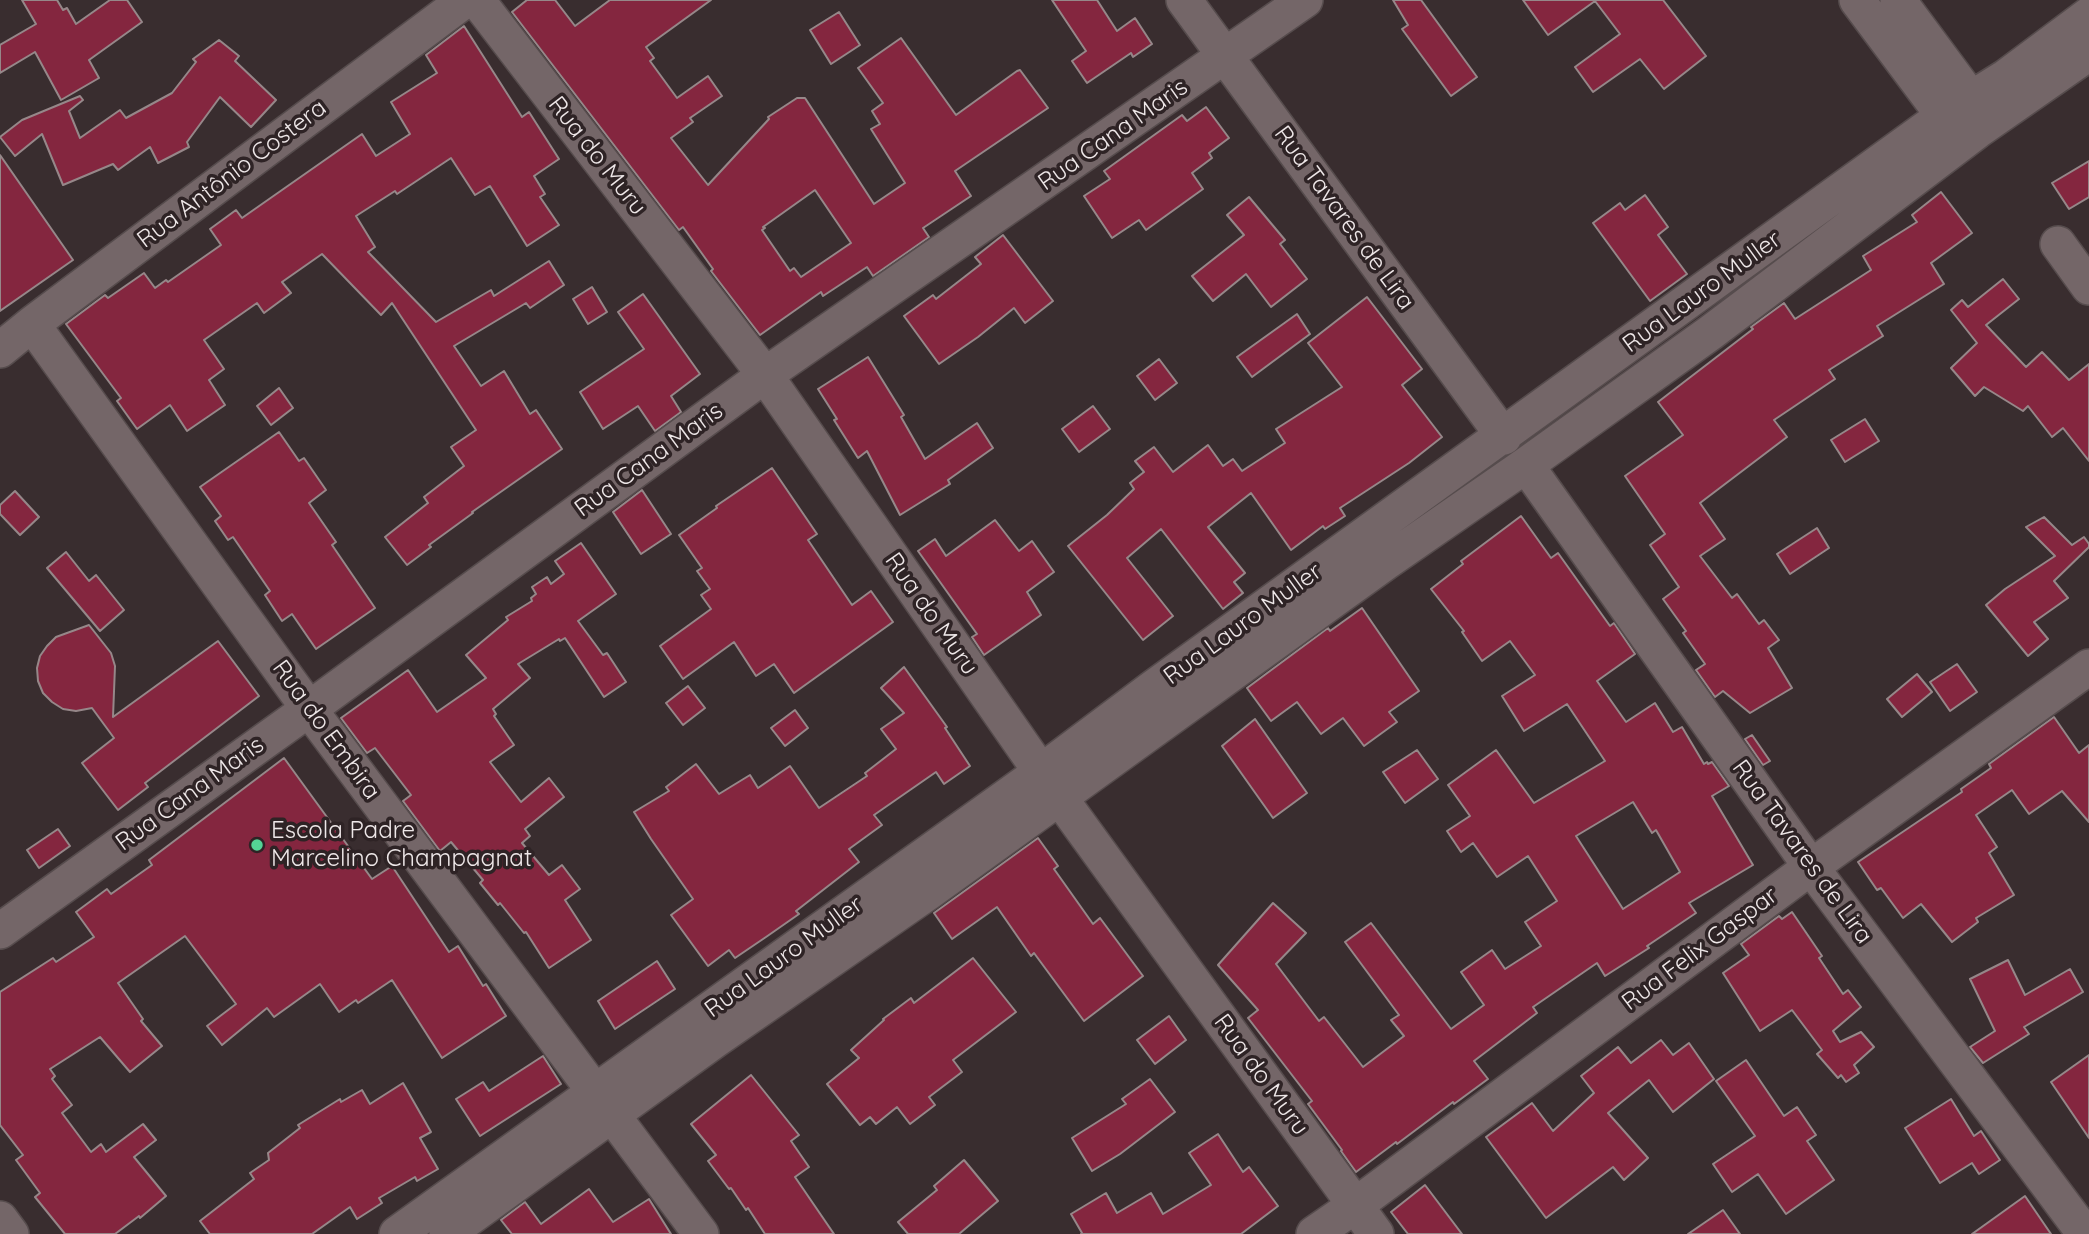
<!DOCTYPE html>
<html>
<head>
<meta charset="utf-8">
<style>
	body { margin:0 }
	canvas { display:block; background:#392d2f }
</style>
</head>
<body>
<canvas width="2089" height="1234"></canvas>
<script>
const ctx = document.querySelector('canvas').getContext('2d');
ctx.lineJoin = 'round';
function fillPath(path, color) { ctx.fillStyle = color; ctx.fill(path, 'evenodd'); }
function stroke(path, color, width, dash) { ctx.strokeStyle = color; ctx.lineWidth = width; ctx.lineCap = dash ? 'butt' : 'round'; ctx.setLineDash(dash || []); ctx.stroke(path); }
function drawText(font, color, halo, rows, align = 'center') {
  ctx.font = font + ' Quicksand,sans-serif'; ctx.lineWidth = 7; ctx.setLineDash([]); ctx.textBaseline = 'middle'; ctx.strokeStyle = halo; ctx.fillStyle = color; for (const [text, x, y, turn = 0] of rows) {
    ctx.save(); ctx.translate(x, y); ctx.rotate((+turn || 0) * Math.PI / 180); ctx.textAlign = isNaN(turn) ? turn : align; if (halo) ctx.strokeText(text, 0, 0); ctx.fillText(text, 0, 0); ctx.restore();
  }
}
const building = new Path2D(`
	M22,0H57L63,10L67,8L76,24L110,0H127L142,22L89,60L99,78L61,100L35,52L0,73V45L36,24Z
	M527,0H555L575,26L610,0H711L646,47L654,58L650,61L677,98L708,76L722,96L690,118L693,122L671,138L708,185L769,119L768,117L797,98H805L874,204L905,183L871,129L880,124L872,111L883,103L858,68L901,38L956,115L1017,71L1020,70L1048,108L955,171L971,196L923,228L929,237L873,276L867,267L823,296L821,292L760,335L711,271L713,269L683,227L679,230L512,12ZM815,190L851,243L801,277L794,268L790,271L762,230L765,228L763,227Z
	M1052,0H1097L1117,31L1135,18L1152,44L1133,57L1131,53L1087,83L1072,61L1086,51Z
	M1393,0H1421L1477,77L1451,96L1402,29L1408,25Z
	M1523,0H1663L1706,56L1664,89L1640,59L1593,92L1575,67L1620,34L1595,1L1548,35Z
	M839,12L860,45L831,64L810,30Z
	M464,26L522,117L529,112L559,159L534,176L545,194L540,197L559,225L527,246L490,186L475,195L451,158L397,194L395,191L356,216L375,247L368,252L436,322L491,290L494,296L549,261L564,285L530,308L526,303L454,346L481,386L504,371L530,414L536,410L562,449L472,512L473,513L429,545L431,547L407,565L385,537L428,503L424,497L464,466L451,447L476,430L392,303L381,315L322,254L282,282L291,293L264,313L257,303L204,340L224,369L209,380L225,405L187,431L170,405L137,429L117,401L121,398L66,324L105,295L108,298L144,273L155,288L166,280L168,282L221,245L210,229L236,210L242,218L362,134L376,156L410,134L391,102L437,73L426,55Z
	M219,40L239,56L235,61L276,100L251,127L220,97L187,142L189,147L158,163L150,147L118,170L113,164L63,185L42,134L15,156L0,137L22,120L80,96L83,100L69,111L80,138L120,110L126,118L172,93L196,62L193,59Z
	M1206,107L1229,138L1209,153L1212,158L1192,173L1203,189L1146,230L1139,220L1112,238L1084,196L1110,179L1104,171L1182,115L1187,121Z
	M0,155L73,260L0,311Z
	M2089,161V197L2069,209L2052,183Z
	M1941,192L1972,233L1931,263L1944,284L1877,326L1883,336L1829,370L1835,379L1774,420L1787,437L1700,503L1725,539L1700,556L1732,598L1737,594L1759,624L1764,620L1779,640L1768,648L1792,688L1750,713L1723,691L1715,697L1696,670L1705,664L1683,633L1686,631L1663,599L1679,587L1650,545L1665,534L1625,476L1683,435L1658,402L1753,329L1751,327L1784,303L1795,319L1871,270L1863,256L1917,222L1912,215Z
	M1645,195L1668,227L1658,235L1687,274L1650,301L1593,223L1620,203L1625,210Z
	M1249,197L1285,240L1280,244L1307,279L1271,307L1246,274L1213,301L1192,276L1244,235L1227,215Z
	M1003,235L1053,301L1025,323L1014,308L978,337L939,364L904,316L933,295L936,299L981,264L975,257Z
	M2003,279L2019,299L1986,325L2026,367L2042,352L2069,380L2089,364V461L2063,428L2052,437L2028,406L2023,411L1984,387L1975,396L1951,368L1977,343L1951,310L1962,300L1968,307Z
	M592,287L607,312L588,324L573,299Z
	M643,294L700,374L671,396L681,412L655,431L638,406L603,429L580,392L644,349L618,312Z
	M1367,297L1422,369L1402,385L1442,437L1409,463L1340,508L1345,516L1325,529L1323,526L1291,550L1251,493L1208,527L1245,573L1234,582L1243,593L1223,609L1161,529L1127,558L1173,616L1143,640L1068,546L1107,515L1134,489L1130,483L1144,472L1135,461L1154,447L1173,472L1208,445L1223,466L1233,459L1242,471L1285,443L1276,429L1342,387L1308,343Z
	M1297,314L1310,334L1252,377L1237,357Z
	M868,357L904,415L901,417L925,459L977,423L993,448L948,480L950,484L900,515L867,451L858,458L834,420L837,419L818,389Z
	M1159,359L1177,383L1155,400L1137,376Z
	M279,388L293,408L271,425L257,406Z
	M1093,406L1110,429L1079,452L1062,429Z
	M1865,419L1879,441L1845,462L1831,440Z
	M279,432L299,461L304,458L326,490L309,503L336,542L332,545L375,608L316,649L292,614L282,621L265,595L270,591L233,537L228,540L215,521L221,516L200,487Z
	M772,468L817,534L808,540L852,605L871,591L893,622L794,693L774,664L756,676L734,642L683,679L660,646L711,609L701,595L710,589L697,571L702,568L679,535L717,508L716,506Z
	M642,490L671,534L641,554L613,512Z
	M15,491L39,517L20,535L0,514V505Z
	M1521,516L1551,558L1558,553L1610,626L1614,623L1635,654L1597,681L1626,722L1655,703L1673,732L1682,727L1704,764L1707,762L1708,764L1712,762L1729,786L1712,796L1753,865L1689,903L1696,913L1647,946L1649,948L1605,976L1597,963L1533,1007L1537,1013L1474,1061L1488,1079L1454,1104L1453,1102L1397,1144L1396,1142L1356,1172L1341,1151L1342,1150L1308,1104L1312,1101L1248,1018L1258,1010L1218,965L1273,903L1306,933L1276,964L1319,1021L1324,1017L1363,1067L1404,1036L1391,1020L1399,1015L1345,942L1371,923L1451,1029L1484,1005L1461,972L1492,950L1505,969L1541,946L1525,922L1557,901L1528,856L1497,877L1473,843L1461,852L1447,831L1470,816L1448,785L1496,750L1534,803L1605,761L1567,704L1524,731L1502,696L1535,675L1510,641L1482,661L1462,632L1464,631L1431,589L1463,564L1461,561ZM1633,802L1652,833L1656,830L1680,872L1623,909L1576,836Z
	M2044,517L2072,545L2084,537L2089,544V547L2054,581L2068,598L2034,622L2048,639L2028,656L1986,605L2005,589L2055,556L2026,527Z
	M995,520L1019,551L1032,541L1054,572L1027,592L1041,615L984,655L972,637L977,634L918,551L935,539L946,556Z
	M1817,528L1829,548L1790,574L1777,554Z
	M581,543L616,594L578,621L603,655L607,653L626,682L604,697L565,638L560,641L559,639L518,664L530,678L493,709L496,714L494,716L514,745L490,762L521,802L549,778L564,797L525,829L530,836L522,843L549,875L562,865L580,889L565,900L591,940L549,968L526,932L524,933L500,903L498,905L480,883L483,880L451,842L440,851L403,801L411,795L375,748L367,753L341,718L408,670L437,712L486,678L466,655L508,620L506,617L532,601L531,598L536,594L532,587L547,577L551,584L564,574L555,561Z
	M66,552L89,581L96,575L124,610L100,631L47,568Z
	M1362,608L1419,691L1389,712L1397,722L1364,746L1343,718L1321,734L1297,702L1271,721L1247,688L1328,628L1330,631Z
	M89,625L111,653L115,666L113,717L218,641L259,696L145,783L148,787L118,810L82,763L114,738L92,708L76,711L63,709L52,702L43,693L38,681L37,668L40,656L47,646L56,637Z
	M1957,664L1977,692L1950,711L1930,682Z
	M904,667L947,727L945,728L970,766L944,784L936,772L874,815L882,825L849,849L859,862L796,911L799,914L766,937L735,958L729,950L708,966L671,915L693,899L651,839L634,812L669,791L666,787L696,764L719,794L750,775L758,788L790,766L819,808L867,776L865,773L896,749L881,729L904,713L881,688Z
	M1917,674L1932,692L1902,717L1887,699Z
	M688,686L705,708L683,725L666,703Z
	M795,710L808,728L785,746L771,728Z
	M2054,717L2079,753L2089,745V822L2062,791L2029,814L2012,790L1976,815L1997,847L1989,853L2014,895L1976,918L1978,922L1952,942L1921,904L1903,918L1881,888L1877,890L1858,862L1962,792L1961,789L1991,768L1989,764Z
	M1255,719L1307,793L1273,818L1222,746Z
	M1752,735L1770,761L1763,765L1745,739Z
	M1417,750L1438,779L1405,803L1383,772Z
	M284,758L372,879L392,866L449,952L458,946L483,986L486,984L506,1016L442,1058L392,980L358,1003L356,1000L339,1012L320,984L274,1017L267,1008L222,1045L207,1026L236,1004L185,936L118,983L143,1019L141,1021L162,1046L130,1072L100,1037L50,1069L55,1076L52,1079L72,1105L62,1113L91,1152L101,1144L106,1152L143,1124L156,1140L134,1157L166,1196L140,1218L139,1216L115,1234H65L35,1197L40,1193L16,1160L23,1155L0,1125V992L53,958L56,962L94,937L76,912L107,889L111,894L152,865L149,860Z
	M58,829L70,846L39,868L27,850Z
	M1038,838L1058,866L1054,869L1093,924L1100,918L1143,976L1084,1021L1034,953L1031,956L997,907L952,939L934,913Z
	M1792,912L1822,956L1819,958L1843,994L1848,990L1861,1007L1833,1031L1840,1042L1861,1032L1874,1047L1854,1065L1859,1073L1846,1082L1841,1075L1838,1078L1817,1054L1822,1050L1792,1010L1760,1031L1723,973L1749,955L1741,944L1779,916L1782,919Z
	M973,958L1016,1012L953,1060L962,1072L929,1097L935,1105L910,1124L897,1107L876,1124L870,1117L860,1125L827,1084L859,1058L851,1050L884,1020L883,1019L911,998L914,1003Z
	M2008,960L2025,995L2070,969L2083,992L2024,1027L2029,1034L1983,1063L1970,1047L1995,1031L1970,979Z
	M657,961L675,989L615,1029L598,1001Z
	M1169,1016L1186,1040L1155,1064L1137,1040Z
	M1661,1040L1673,1055L1689,1043L1714,1079L1673,1112L1649,1080L1608,1113L1648,1158L1624,1180L1613,1167L1546,1218L1486,1137L1532,1103L1553,1131L1594,1093L1581,1076L1618,1047L1631,1063Z
	M2089,1055V1138L2051,1082Z
	M543,1056L561,1084L480,1136L456,1099L483,1082L489,1091Z
	M1746,1060L1784,1116L1797,1107L1816,1135L1807,1141L1834,1180L1786,1214L1758,1174L1732,1192L1713,1164L1755,1136L1716,1081Z
	M751,1075L799,1135L791,1141L809,1167L795,1177L834,1234H765L748,1208L746,1210L731,1188L729,1189L708,1161L716,1155L691,1124Z
	M1150,1079L1175,1112L1120,1154L1092,1171L1072,1138L1126,1104L1122,1099Z
	M403,1083L431,1132L420,1138L438,1169L417,1181L415,1177L379,1198L382,1203L357,1219L350,1207L312,1234H210L200,1221L254,1179L250,1173L269,1160L268,1153L300,1128L298,1125L340,1099L341,1102L362,1090L370,1104Z
	M1951,1099L1974,1136L1981,1131L2000,1160L1979,1174L1972,1163L1940,1183L1905,1128Z
	M1218,1134L1243,1172L1249,1167L1278,1206L1241,1234H1081L1082,1233L1071,1214L1106,1193L1117,1213L1151,1193L1163,1214L1211,1185L1189,1153Z
	M964,1160L998,1201L959,1234H908L898,1222L937,1190L934,1186Z
	M1425,1185L1462,1234H1408L1391,1212Z
	M589,1189L613,1222L649,1199L671,1234H512L501,1220L525,1202L541,1224Z
	M2025,1196L2051,1234H1972Z
	M1723,1210L1740,1234H1688Z`);
const minor = new Path2D(`
	M477,0L765,375L1041,772L1376,1234
	M1184,0L1504,437
	M1857,0L1958,135
	M1898,0L1972,100L1987,116
	M2058,244L2089,287
	M32,324L309,709L701,1234
	M0,350L32,324L465,0
	M1526,465L1811,867L2085,1234
	M0,931L309,709L765,375L1305,0
	M0,1219L11,1234
	M397,1234L1041,772L1153,688L1945,115L2006,77L2089,15
	M447,1234L715,1040L927,893L1386,562L1526,465L1710,333L1977,131L2089,53
	M1314,1234L1356,1205L1811,867L2089,667`);
const markers = [
	[257,845,7,"#54d395"]
];
const streetNames = [
	["Rua Cana Maris",1113,135,-35],
	["Rua do Muru",597,156,52],
	["Rua Antônio Costera",232,174,-37],
	["Rua Tavares de Lira",1344,218,54],
	["Rua Lauro Muller",1702,292,-36],
	["Rua Cana Maris",649,460,-36],
	["Rua do Muru",931,614,55],
	["Rua Lauro Muller",1243,624,-36],
	["Rua do Embira",326,730,54],
	["Rua Cana Maris",190,794,-36],
	["Rua Tavares de Lira",1802,852,54],
	["Rua Felix Gaspar",1700,949,-37],
	["Rua Lauro Muller",784,957,-36],
	["Rua do Muru",1261,1075,54]
];
const poiNames = [
	["Escola Padre",271,831],
	["Marcelino Champagnat",271,859]
];
fillPath(building, '#84263f');
stroke(building, '#968789', 2);
stroke(minor, '#564c4d', 38);
stroke(minor, '#746668', 35);
for (const [x, y, r, color] of markers) { const dot = new Path2D(); dot.arc(x, y, r, 0, 2 * Math.PI); ctx.fillStyle = color; ctx.fill(dot); stroke(dot, '#2e2325', 2.5); }
drawText('24px', '#eee7e8', '#2e2325', streetNames);
drawText('24px', '#eee7e8', '#2e2325', poiNames, 'left');
</script>
</body>
</html>
